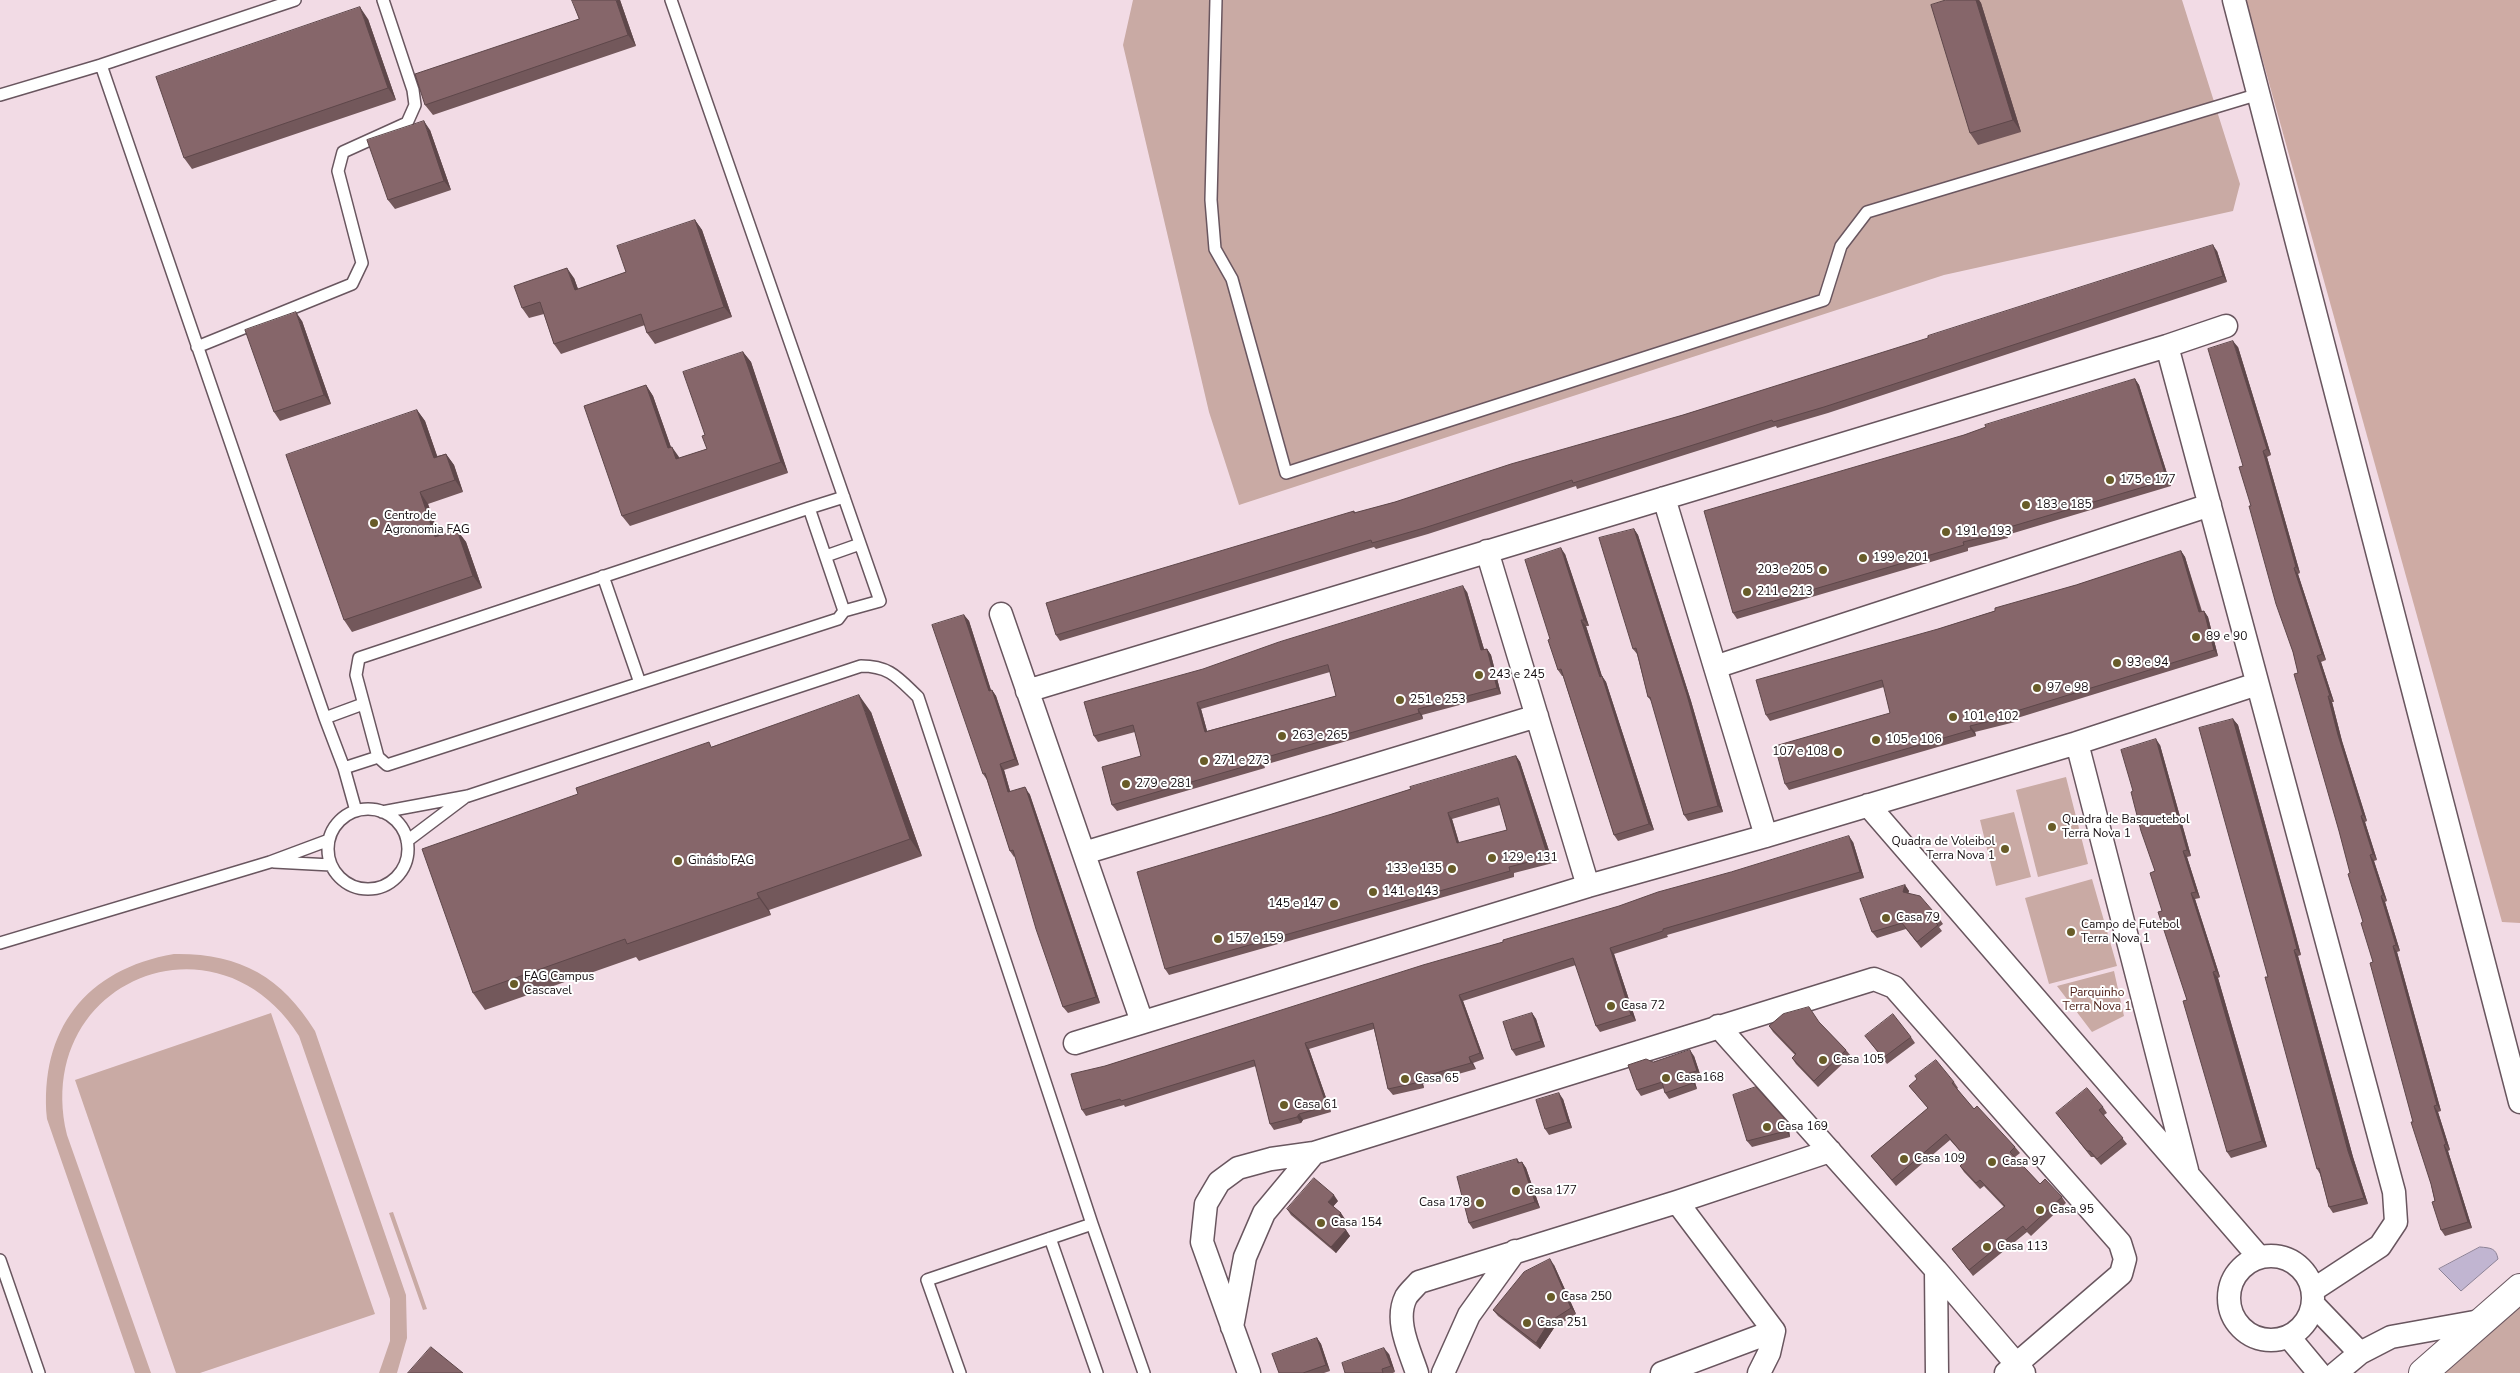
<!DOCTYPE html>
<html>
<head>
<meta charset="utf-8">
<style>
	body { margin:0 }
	canvas { display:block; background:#f2dbe5 }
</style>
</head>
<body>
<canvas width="2520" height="1373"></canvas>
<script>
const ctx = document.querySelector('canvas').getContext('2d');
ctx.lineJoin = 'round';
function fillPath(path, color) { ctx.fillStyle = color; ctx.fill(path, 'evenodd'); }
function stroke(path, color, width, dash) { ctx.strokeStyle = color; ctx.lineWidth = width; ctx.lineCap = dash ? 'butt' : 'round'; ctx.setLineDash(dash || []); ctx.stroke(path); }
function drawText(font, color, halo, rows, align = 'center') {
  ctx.font = font + ' "Nunito Sans",sans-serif'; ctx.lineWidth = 4; ctx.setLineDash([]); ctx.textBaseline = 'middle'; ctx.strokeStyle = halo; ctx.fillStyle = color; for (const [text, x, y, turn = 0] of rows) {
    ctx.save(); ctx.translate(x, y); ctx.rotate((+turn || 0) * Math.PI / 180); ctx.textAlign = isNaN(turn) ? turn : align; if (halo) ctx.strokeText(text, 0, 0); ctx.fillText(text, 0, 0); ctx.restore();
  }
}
const green = new Path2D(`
	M1133,0H2182L2240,184L2233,211L1944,275L1239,505L1209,412L1123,45Z
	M2066,777L2088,864L2038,877L2016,790Z
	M2014,812L2031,877L1996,886L1980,820Z
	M2092,879L2117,966L2049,984L2025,898Z
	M174,954C239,953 281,976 315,1031L406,1295L407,1338L397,1373H379L390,1341V1299L299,1036C216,905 31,982 67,1135L151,1373H135L47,1119C39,1030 86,969 174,954Z
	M2114,971L2124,1016L2092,1032L2057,986Z
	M271,1013L375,1314L200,1373H176L75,1080Z
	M393,1212L427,1309L423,1310L389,1213Z
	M2520,1306V1373H2439Z`);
const forest = new Path2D(`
	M2246,0H2520V923L2502,922Z`);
const water = new Path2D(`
	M2480,1247C2491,1248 2496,1248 2498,1259L2461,1291L2439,1269Z`);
const service = new Path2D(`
	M671,0L880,601L844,611
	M1216,0L1211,200L1215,249L1232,279L1286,473L1824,300L1841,246L1867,212L2259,94
	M101,65L325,718L344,768L356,811
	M0,95L101,65L295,0
	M197,347L352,284L362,263L338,171L343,152L407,123L415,105L413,90L383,0
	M809,508L844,611L838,619L387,765L378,757L356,675L359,658Z
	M809,508L844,497
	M826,556L860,544
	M603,576L640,683
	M325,718L363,704
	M344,768L378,757
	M328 849a40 40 0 1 1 80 0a40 40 0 1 1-80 0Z
	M382,812L468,796L861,666C890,666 898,678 918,697L1092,1224L1144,1373
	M407,841L464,798
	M274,862L331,865
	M0,943L270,862L329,840
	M1050,1238L1097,1373
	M0,1260L39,1373
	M960,1373L927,1280L1092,1224`);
const minor = new Path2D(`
	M2234,0L2520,1102
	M2167,346L2394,1192L2396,1222L2380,1246L2313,1290
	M1664,498L1766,836
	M1487,551L1588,886
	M1001,614L1142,1022
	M1715,667L2210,505
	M1027,691L2167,346L2226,326
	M2077,743L2187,1170
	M1868,805L2259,1257
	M1084,853L1537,716
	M1718,1026L1936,1270L2024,1373
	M1075,1043L1588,886L1766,836L2077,743L2257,684
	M1677,1202L1774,1331L1769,1353L1759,1373
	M2229 1298a42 42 0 1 1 84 0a42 42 0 1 1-84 0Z
	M1936,1270L1937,1373
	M2313,1304L2360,1353
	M1232,1327L1245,1257L1264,1213L1314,1153
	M2289,1337L2319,1373
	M1249,1373L1202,1242L1206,1204L1219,1182L1238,1168L1271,1159L1314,1153L1874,979L1894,987L2120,1243L2125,1259L2121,1274L2006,1373
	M1417,1373C1410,1351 1394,1321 1406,1297C1409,1292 1415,1287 1419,1282L1677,1202L1830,1151
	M1443,1373L1469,1315L1515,1251
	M1662,1373L1774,1331
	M2336,1373L2360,1353L2391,1337L2480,1321`);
const secondary = new Path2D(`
	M2423,1373L2520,1288`);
const wall = new Path2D(`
	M620,0L636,46L433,115L425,105L579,19Z
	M1946,0H1979L1981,3L2021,132L1978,145L1970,133Z
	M368,19L396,100L192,169L184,158Z
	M430,130L451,190L395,209L388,200Z
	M695,220L702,230L732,317L655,344L647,333L645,325L561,354L554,344L544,314L529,318L522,308L574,278L578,289L626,272Z
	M2217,251L2227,282L2206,289L1828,413L1777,428L1776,426L1577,489L1576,486L1428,534L1376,549L1374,547L1060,641L1056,635L1354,511L1355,513L1395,502L1683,415Z
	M302,321L331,404L280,421L274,412Z
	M2238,347L2271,455L2267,457L2300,573L2298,574L2326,660L2321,662L2334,702H2332L2342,741L2367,821L2365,822L2377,860L2374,861L2387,901L2385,902L2400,951L2397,952L2441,1111L2438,1112L2450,1150L2448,1151L2472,1228L2445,1236L2441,1230L2431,1184L2413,1122L2363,922L2293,652L2251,506L2243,466Z
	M743,352L751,362L788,473L630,526L622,516L646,385L653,396L671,447L679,458L707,449L705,435Z
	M2135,379L2139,385L2171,486L2007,535L2008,538L1968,548V551L1737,619L1733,613L1964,435Z
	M417,410L425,421L437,456L446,454L454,465L463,492L428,504L439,536L457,530L466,542L482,588L352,632L344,620Z
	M1634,529L1638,535L1691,701L1723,812L1688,821L1684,815L1652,702L1648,697L1637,654L1633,649Z
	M2181,551L2185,557L2202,611H2204L2208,617L2218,656L2014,719L2015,722L1975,732L1976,736L1789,790L1785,784L1890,713L1884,687L1770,721L1766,715L1938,629L2076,585Z
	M1565,554L1589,626H1586L1602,676L1606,682L1654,830L1618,841L1614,835L1563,676H1562L1558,670L1550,639Z
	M1467,592L1484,649H1487L1491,655L1501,694L1422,715L1423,719L1264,765L1265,768L1117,811L1112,805L1141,756L1135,732L1098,742L1094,736ZM1330,672L1336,696L1207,731L1201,709Z
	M964,615L969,621L991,690H992L996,696L1019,765L1004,770L1010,791L1029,793L1030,795L1100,1003L1068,1013L1063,1007L1015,856L1014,857L1010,851L987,780L983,774Z
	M871,712L922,856L769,910L771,915L639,961L636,957L485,1010L473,993L712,747Z
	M2233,719L2238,725L2296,936L2301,955L2298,956L2353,1157L2368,1204L2333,1213L2329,1207L2320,1174L2317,1169L2268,977Z
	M2160,745L2191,856L2187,857L2200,898L2195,899L2220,977L2218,978L2267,1147L2231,1158L2227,1152L2187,1000L2162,911L2155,871L2133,791Z
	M1516,756L1520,762L1553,863L1514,873V877L1169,975L1165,969L1332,814ZM1500,805L1507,830L1459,843L1452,819Z
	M1853,842L1864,878L1667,935L1668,937L1614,954L1636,1021L1600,1032L1596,1026L1576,965L1463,1001L1484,1059L1473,1063L1476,1069L1423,1084L1424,1088L1393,1095L1388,1089L1374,1029L1309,1049L1331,1112L1303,1120L1301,1123L1274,1130L1270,1124L1256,1066L1125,1107L1124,1105L1086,1116L1082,1110L1105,1066L1503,942Z
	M1905,885L1909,891L1908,893L1939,918L1943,924L1939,927L1942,931L1921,948L1906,929L1877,938L1872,932Z
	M1532,1013L1536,1019L1545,1047L1516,1056L1512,1050Z
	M1819,1022L1846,1050L1851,1056L1818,1087L1796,1064L1792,1058L1795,1055L1773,1032L1769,1026Z
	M1911,1037L1915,1043L1887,1064L1870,1042Z
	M1694,1056L1701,1077L1694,1079L1697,1089L1669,1099L1665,1093L1664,1088L1641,1096L1637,1090L1653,1062Z
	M1954,1082L1958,1088L1957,1089L1974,1109L2015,1147L2020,1153L2015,1157L2040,1184L2062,1197L2066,1203L2031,1236L2027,1232L1973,1276L1952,1249L2004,1207L1984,1186L1980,1189L1964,1172L1960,1166L1967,1159L1950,1140L1896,1186L1871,1156L1928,1108L1909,1086Z
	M1563,1099L1572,1128L1549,1135L1545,1129Z
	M2103,1107L2107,1113L2104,1115L2127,1144L2101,1165L2094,1157H2091L2056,1113Z
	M1784,1118L1788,1124L1790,1137L1752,1147L1747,1141Z
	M1517,1159L1520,1163L1522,1162L1526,1168L1540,1208L1473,1229L1469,1223Z
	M1338,1201L1333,1206L1345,1219L1339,1225L1346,1230L1350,1236L1336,1253L1291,1215L1287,1209Z
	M1554,1265L1576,1314L1554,1328L1540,1349L1498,1316L1493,1310Z
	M1317,1338L1321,1344L1330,1371L1324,1373H1279Z
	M1389,1354L1395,1372L1393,1373H1345Z`);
const shadedWall = new Path2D(`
	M616,0H620L636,46L628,35Z
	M1976,0H1979L1981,3L2021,132L2013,120Z
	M360,7L368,19L396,100L388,88Z
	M424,121L430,130L451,190L444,181Z
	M695,220L702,230L732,317L724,307Z
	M2213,245L2217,251L2227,282L2223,276Z
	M567,268L574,278L582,300L575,290Z
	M296,312L302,321L331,404L324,395Z
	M2233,341L2238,347L2271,455L2267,449Z
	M743,352L751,362L788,473L781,462Z
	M2135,379L2139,385L2171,486L2167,480Z
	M646,385L653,396L675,459L668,448Z
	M417,410L425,421L442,470L434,458Z
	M672,447L679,457L683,470L676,459Z
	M2263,451L2267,457L2300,573L2296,567Z
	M446,454L454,465L463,492L455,480Z
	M420,492L428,504L444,549L435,537Z
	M1634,529L1638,535L1691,701L1723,812L1718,806Z
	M457,530L466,542L482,588L473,576Z
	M1561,548L1565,554L1589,626L1584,620Z
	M2181,551L2185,557L2203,618L2199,612Z
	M2294,568L2298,574L2326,660L2322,654Z
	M1463,586L1467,592L1486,656L1481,650Z
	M2204,611L2208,617L2218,656L2214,650Z
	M964,615L969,621L993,697L989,691Z
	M1581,620L1586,626L1604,683L1600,677Z
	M1487,649L1491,655L1501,694L1497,688Z
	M2317,656L2321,662L2334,702L2330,696Z
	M1602,676L1606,682L1654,830L1649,824Z
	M992,690L996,696L1019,765L1015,759Z
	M859,695L871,712L922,856L910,839Z
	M2328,696L2332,702L2342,741L2367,821L2363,815L2338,735Z
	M1197,703L1201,709L1209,738L1205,732Z
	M1418,709L1422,715L1423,719L1419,713Z
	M2233,719L2238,725L2301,955L2297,949Z
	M1970,726L1975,732L1976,736L1971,730Z
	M2156,739L2160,745L2191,856L2187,850Z
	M1516,756L1520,762L1553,863L1548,857Z
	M1000,764L1004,770L1012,798L1008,792Z
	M1025,787L1030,795L1100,1003L1096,997Z
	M1448,813L1452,819L1461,849L1457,843Z
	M2361,816L2365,822L2377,860L2373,854Z
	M1849,836L1853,842L1864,878L1860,872Z
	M2183,851L2187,857L2200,898L2196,892Z
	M2370,855L2374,861L2387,901L2383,895Z
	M1905,885L1909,891L1907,898L1903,892Z
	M757,893L769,910L771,915L759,898Z
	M2191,893L2195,899L2220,977L2216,971Z
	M2381,896L2385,902L2400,951L2396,945Z
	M2393,946L2397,952L2441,1111L2437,1105Z
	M1610,948L1614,954L1636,1021L1631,1015Z
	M2294,950L2298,956L2353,1157L2368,1204L2364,1198L2348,1151Z
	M2213,972L2218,978L2267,1147L2262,1141Z
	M1459,995L1463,1001L1484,1059L1480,1053Z
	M1532,1013L1536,1019L1545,1047L1541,1041Z
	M1305,1043L1309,1049L1331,1112L1327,1106Z
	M1690,1050L1694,1056L1701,1077L1697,1071Z
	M1469,1057L1473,1063L1476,1069L1471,1063Z
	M1689,1073L1694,1079L1697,1089L1693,1083Z
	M1418,1078L1423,1084L1424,1088L1420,1082Z
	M1559,1093L1563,1099L1572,1128L1568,1122Z
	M2434,1106L2438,1112L2450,1150L2446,1144Z
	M1299,1114L1303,1120L1301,1123L1297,1117Z
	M1784,1118L1788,1124L1790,1137L1786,1131Z
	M2444,1145L2448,1151L2472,1228L2468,1222Z
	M1522,1162L1526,1168L1540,1208L1535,1202Z
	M1334,1195L1338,1201L1332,1208L1328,1202Z
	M1341,1213L1345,1219L1338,1227L1334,1221Z
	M1346,1230L1350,1236L1336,1253L1331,1247Z
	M1550,1259L1554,1265L1576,1314L1571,1308Z
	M1549,1322L1554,1328L1540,1349L1536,1343Z
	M1317,1338L1321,1344L1330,1371L1326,1365Z
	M1384,1348L1389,1354L1395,1372L1391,1366Z`);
const building = new Path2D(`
	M572,0H616L628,35L425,105L415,74L579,19Z
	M1946,0H1976L2013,120L1970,133L1931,5Z
	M360,7L388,88L184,158L156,77Z
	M424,121L444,181L388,200L367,140Z
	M695,220L724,307L647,333L641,314L554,344L540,302L522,308L514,286L567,268L575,290L626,272L617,246Z
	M2213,245L2223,276L2202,283L1824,407L1773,422L1772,420L1573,483L1572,480L1424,528L1372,543L1371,540L1056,635L1046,603L1354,511V513L1395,502L1511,464L1683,415L1928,338V336Z
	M296,312L324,395L274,412L245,330Z
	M2233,341L2267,449L2263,451L2296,567L2294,568L2322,654L2317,656L2330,696H2328L2338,735L2363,815L2361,816L2373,854L2370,855L2383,895L2381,896L2396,945L2393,946L2437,1105L2434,1106L2446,1144L2444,1145L2468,1222L2441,1230L2432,1202L2435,1201L2431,1184L2411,1122H2413L2370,963L2373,962L2361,923L2363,922L2348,874L2350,873L2339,831L2294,674L2298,673L2293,652L2276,604L2249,506H2251L2239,467L2243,466L2208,349Z
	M743,352L781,462L622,516L584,406L646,385L668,448L672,447L676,459L707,449L702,436L705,435L683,372Z
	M2135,379L2167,480L2003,529L2004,532L1963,542L1964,545L1733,613L1704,511L1964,435L1986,427L1985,425Z
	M417,410L434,458L446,454L455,480L420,492L435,537L457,530L473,576L344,620L286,455Z
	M1634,529L1687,695L1718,806L1684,815L1650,697H1648L1636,648L1633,649L1599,538Z
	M1561,548L1584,620H1581L1600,677L1602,676L1649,824L1614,835L1561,669L1558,670L1548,640L1550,639L1525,560Z
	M2181,551L2199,612L2204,611L2214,650L2010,713L2011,716L1970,726L1971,730L1785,784L1775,746L1890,713L1882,680L1766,715L1756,680L1938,629L1995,611V608L2076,585Z
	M1463,586L1481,650L1487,649L1497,688L1418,709L1419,713L1260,759V762L1112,805L1102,767L1141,756L1133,725L1094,736L1084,702L1203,669L1279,642ZM1328,665L1336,696L1205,732L1197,703Z
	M964,615L989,691L992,690L1015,759L1000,764L1008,792L1025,787L1026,789L1096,997L1063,1007L1036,929L1013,850L1010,851L985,773L983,774L932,625Z
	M859,695L910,839L757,893L759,898L627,944L625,939L473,993L422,849L578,794L576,788L709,742L711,747Z
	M2233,719L2292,930L2297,949L2294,950L2348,1151L2364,1198L2329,1207L2319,1168L2317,1169L2265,977H2268L2199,728Z
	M2156,739L2187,850L2183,851L2196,892L2191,893L2216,971L2213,972L2262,1141L2227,1152L2183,1001L2187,1000L2158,912L2162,911L2150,873L2155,871L2141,831L2131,792L2133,791L2121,750Z
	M1516,756L1548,857L1509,867L1510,871L1165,969L1137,872L1332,814L1411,789L1410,787ZM1498,798L1507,830L1457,843L1448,813Z
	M1849,836L1860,872L1663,929V931L1610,948L1631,1015L1596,1026L1573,958L1459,995L1480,1053L1469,1057L1471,1063L1418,1078L1420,1082L1388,1089L1373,1023L1305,1043L1327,1106L1299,1114L1297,1117L1270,1124L1254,1060L1121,1101L1120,1099L1082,1110L1071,1074L1105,1066L1423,965L1503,942V940L1619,906L1658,892L1731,872Z
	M1905,885L1903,892L1920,896L1939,918L1935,922L1938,925L1917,942L1902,923L1872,932L1860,899Z
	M1809,1007L1819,1022L1846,1050L1814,1081L1792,1058L1796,1054L1769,1026L1783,1014Z
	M1532,1013L1541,1041L1512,1050L1503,1022Z
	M1893,1014L1911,1037L1883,1058L1865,1036Z
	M1690,1050L1697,1071L1689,1073L1693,1083L1665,1093L1662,1082L1637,1090L1628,1065L1646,1059L1653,1062Z
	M1936,1060L1954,1082L1952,1083L1974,1109L1977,1106L2015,1147L2010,1152L2040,1184L2045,1179L2062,1197L2026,1230L2023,1226L1969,1270L1952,1249L2005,1206L1980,1180L1976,1183L1960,1166L1967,1159L1946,1134L1892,1180L1871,1156L1928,1108L1909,1086L1917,1079L1915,1076Z
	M1756,1087L1784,1118L1786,1131L1747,1141L1733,1095Z
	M2087,1088L2103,1107L2099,1110L2123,1138L2097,1159L2090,1151H2087L2056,1113Z
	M1559,1093L1568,1122L1545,1129L1536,1100Z
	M1517,1159L1518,1163L1522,1162L1535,1202L1469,1223L1457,1177Z
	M1314,1178L1334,1195L1328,1202L1341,1213L1334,1221L1346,1230L1331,1247L1287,1209Z
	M1550,1259L1571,1308L1549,1322L1536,1343L1493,1310L1524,1272Z
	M1317,1338L1326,1365L1303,1373H1279L1272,1354Z
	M431,1347L463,1373H408Z
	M1384,1348L1391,1366L1382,1369L1383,1373H1345L1342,1363Z`);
const markers = [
	[2110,480,5,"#685c28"],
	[2026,505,5,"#685c28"],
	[374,523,5,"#685c28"],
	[1946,532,5,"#685c28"],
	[1863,558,5,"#685c28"],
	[1823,570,5,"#685c28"],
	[1747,592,5,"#685c28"],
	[2196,637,5,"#685c28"],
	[2117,663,5,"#685c28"],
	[1479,675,5,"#685c28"],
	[2037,688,5,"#685c28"],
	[1400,700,5,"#685c28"],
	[1953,717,5,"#685c28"],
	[1282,736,5,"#685c28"],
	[1876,740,5,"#685c28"],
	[1838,752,5,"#685c28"],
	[1204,761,5,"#685c28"],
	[1126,784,5,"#685c28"],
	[2052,827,5,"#685c28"],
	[2005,849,5,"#685c28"],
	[1492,858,5,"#685c28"],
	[678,861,5,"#685c28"],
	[1452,869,5,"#685c28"],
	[1373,892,5,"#685c28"],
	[1334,904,5,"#685c28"],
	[1886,918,5,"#685c28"],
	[2071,932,5,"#685c28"],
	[1218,939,5,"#685c28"],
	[514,984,5,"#685c28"],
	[1611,1006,5,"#685c28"],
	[1823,1060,5,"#685c28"],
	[1666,1078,5,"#685c28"],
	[1405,1079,5,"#685c28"],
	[1284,1105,5,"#685c28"],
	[1767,1127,5,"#685c28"],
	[1904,1159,5,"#685c28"],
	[1992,1162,5,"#685c28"],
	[1516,1191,5,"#685c28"],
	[1480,1203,5,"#685c28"],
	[2040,1210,5,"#685c28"],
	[1321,1223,5,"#685c28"],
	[1987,1247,5,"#685c28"],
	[1551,1297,5,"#685c28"],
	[1527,1323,5,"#685c28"]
];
const poiNames = [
	["175 e 177",2120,480],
	["183 e 185",2036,505],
	["Centro de",384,516],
	["Agronomia FAG",384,530],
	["191 e 193",1956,532],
	["199 e 201",1873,558],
	["203 e 205",1813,570,"right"],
	["211 e 213",1757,592],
	["89 e 90",2206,637],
	["93 e 94",2127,663],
	["243 e 245",1489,675],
	["97 e 98",2047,688],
	["251 e 253",1410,700],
	["101 e 102",1963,717],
	["263 e 265",1292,736],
	["105 e 106",1886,740],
	["107 e 108",1828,752,"right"],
	["271 e 273",1214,761],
	["279 e 281",1136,784],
	["Quadra de Basquetebol",2062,820],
	["Terra Nova 1",2062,834],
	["Quadra de Voleibol",1995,842,"right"],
	["Terra Nova 1",1995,856,"right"],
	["129 e 131",1502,858],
	["Ginásio FAG",688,861],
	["133 e 135",1442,869,"right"],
	["141 e 143",1383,892],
	["145 e 147",1324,904,"right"],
	["Casa 79",1896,918],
	["Campo de Futebol",2081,925],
	["Terra Nova 1",2081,939],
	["157 e 159",1228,939],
	["FAG Campus",524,977],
	["Cascavel",524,991],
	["Casa 72",1621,1006],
	["Casa 105",1833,1060],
	["Casa168",1676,1078],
	["Casa 65",1415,1079],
	["Casa 61",1294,1105],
	["Casa 169",1777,1127],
	["Casa 109",1914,1159],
	["Casa 97",2002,1162],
	["Casa 177",1526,1191],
	["Casa 178",1470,1203,"right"],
	["Casa 95",2050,1210],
	["Casa 154",1331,1223],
	["Casa 113",1997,1247],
	["Casa 250",1561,1297],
	["Casa 251",1537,1323]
];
const parkNames = [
	["Parquinho",2097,993],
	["Terra Nova 1",2097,1007]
];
fillPath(green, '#c9aaa4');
fillPath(forest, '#ceaba4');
fillPath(water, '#c1b5d1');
stroke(water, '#8d8397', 1);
stroke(service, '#69565f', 14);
stroke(minor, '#69565f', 25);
stroke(secondary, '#69565f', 30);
stroke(service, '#fff', 11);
stroke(minor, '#fff', 22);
stroke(secondary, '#fff', 28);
fillPath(wall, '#73585b');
fillPath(shadedWall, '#5e474a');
fillPath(building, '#86666a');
stroke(building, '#5e474a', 1);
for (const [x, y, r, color] of markers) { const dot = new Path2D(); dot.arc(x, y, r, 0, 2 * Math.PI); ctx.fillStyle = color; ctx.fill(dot); stroke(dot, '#fff', 2); }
drawText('12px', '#150e11', '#fff', poiNames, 'left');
drawText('12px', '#50221a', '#fff', parkNames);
</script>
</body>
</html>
